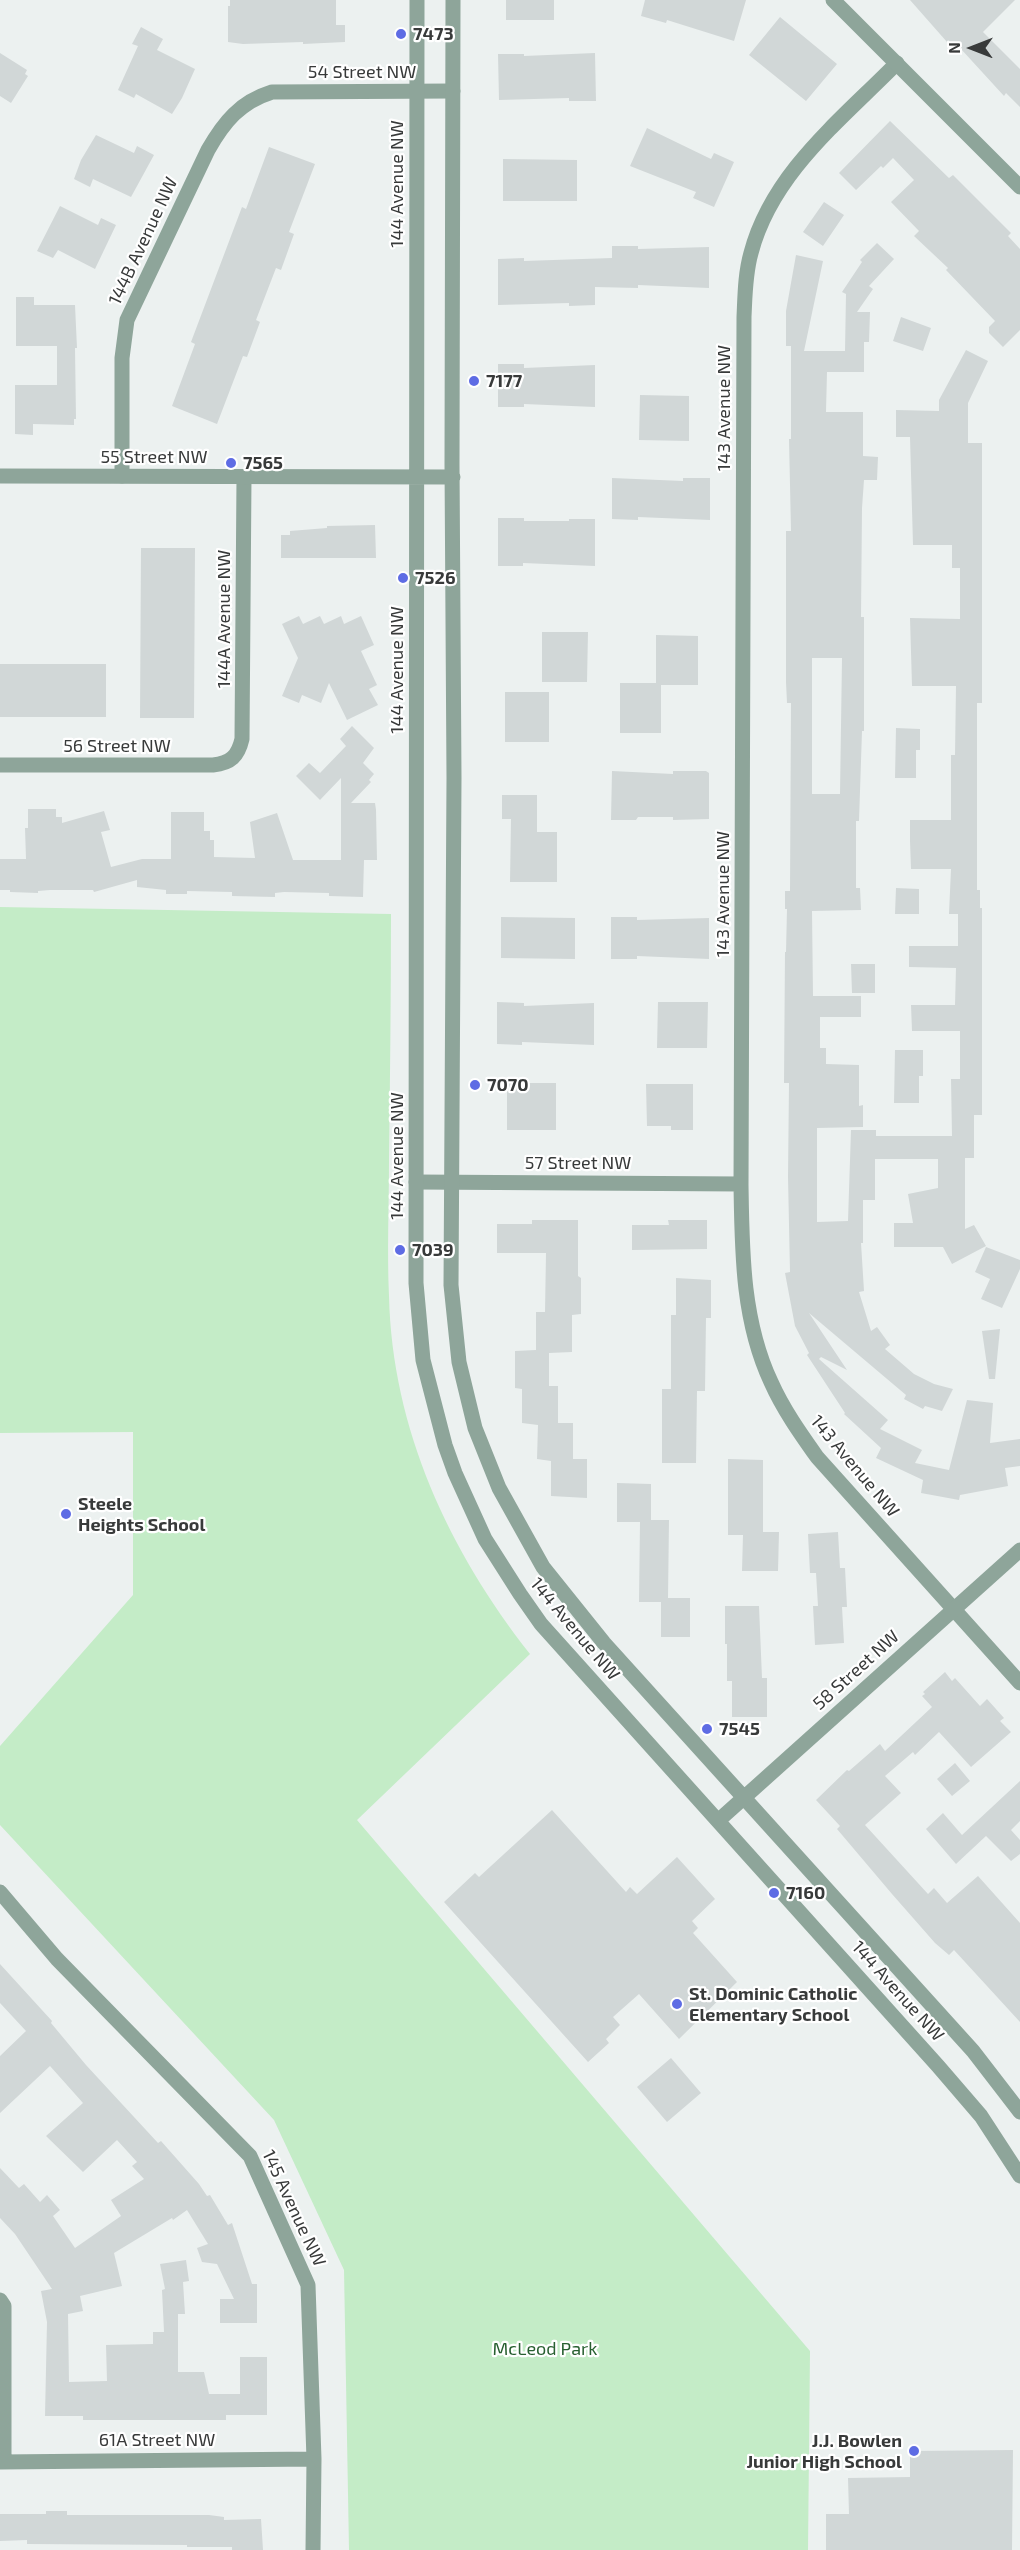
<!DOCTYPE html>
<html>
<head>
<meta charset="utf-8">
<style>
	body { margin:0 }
	#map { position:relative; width:1020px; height:2550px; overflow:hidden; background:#ecf1f0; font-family:"Exo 2",sans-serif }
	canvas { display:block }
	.north { position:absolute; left:942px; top:18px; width:60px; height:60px; -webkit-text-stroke:4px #fff; paint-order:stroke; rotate:270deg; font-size:16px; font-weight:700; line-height:24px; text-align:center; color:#383a3a }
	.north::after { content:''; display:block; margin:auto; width:21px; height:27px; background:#383a3a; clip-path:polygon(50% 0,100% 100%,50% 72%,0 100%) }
</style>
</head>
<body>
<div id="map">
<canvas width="1020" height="2550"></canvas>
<div class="north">N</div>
</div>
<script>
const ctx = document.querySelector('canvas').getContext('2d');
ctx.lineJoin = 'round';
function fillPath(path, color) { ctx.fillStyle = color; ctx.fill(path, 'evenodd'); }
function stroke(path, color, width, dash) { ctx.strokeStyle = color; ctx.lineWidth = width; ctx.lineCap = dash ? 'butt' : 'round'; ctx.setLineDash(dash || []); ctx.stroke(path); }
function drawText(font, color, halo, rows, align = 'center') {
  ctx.font = font + ' "Exo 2",sans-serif'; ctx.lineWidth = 4.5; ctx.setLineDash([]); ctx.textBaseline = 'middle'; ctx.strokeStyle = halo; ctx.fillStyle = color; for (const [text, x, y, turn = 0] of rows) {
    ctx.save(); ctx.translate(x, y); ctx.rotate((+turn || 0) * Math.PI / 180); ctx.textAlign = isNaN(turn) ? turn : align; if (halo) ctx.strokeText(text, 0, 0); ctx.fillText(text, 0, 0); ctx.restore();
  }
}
const green = new Path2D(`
	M0,907L391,914C391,996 390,1078 389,1160C389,1205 387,1251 389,1296C392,1429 449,1551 530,1654L357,1820L810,2351L808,2550H349L344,2270L274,2120L0,1825V1746L133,1595V1432L0,1433Z`);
const building = new Path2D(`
	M230,0H336V25H345V42L303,44V42L243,44L228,42V6H230Z
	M506,0H554V20H506Z
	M645,0H746L734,41L667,20L666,23L641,16Z
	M910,0H1015L983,32L1020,69V107L1006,93L1004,96L961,49L959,51L948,40L947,42Z
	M780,17L837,64L806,101L749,55Z
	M141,27L163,39L157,50L195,69L182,98L172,114L136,94L134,98L118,90L138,46L132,44Z
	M0,53L27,70L25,74L28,76L11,103L0,96Z
	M595,53L596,101H569V98L499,100L498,54H524V56Z
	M890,121L949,178L953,175L1011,233L1008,236L1020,249V330L1003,347L989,333V327L995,321L946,270L948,268L914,236L919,231L891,202L914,180L893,158L883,168L881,166L856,190L839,173Z
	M647,128L711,159L714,153L734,162L714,207L693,198L696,192L630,166Z
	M96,135L134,153L137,146L154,155L131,197L93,179L90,187L74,179L81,160Z
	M269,147L315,164L289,232L294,234L281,270L276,268L256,320L260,322L247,357L243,356L217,424L172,406L195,344L191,342L242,207L246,209Z
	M503,159L577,160V201H503Z
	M824,202L844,215L823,246L803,232Z
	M60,206L98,225L101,218L116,225L95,269L58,250L53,258L37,251Z
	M877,243L894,259L869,286L873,289L857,312H870L869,342H864V372H827L826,412H863V456L878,457L877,480H864L862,508L861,617H864V731H862L859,821H856V888H860L861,910L812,911L813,996H861V1017H820V1048H826V1064L859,1065V1106L863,1105V1127L817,1128V1222L848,1221L851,1130H876V1136H952L951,1079H960V1031H912L911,1005H955L956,968L909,967V946H958V914H949L951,869H911L910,841V820H951V755H955L956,686H912L910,618L960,619V568H952V545H913L910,437H896V410L939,411V400L966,350L988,361L968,403V443H982V703H977V890H980V908H982V1115H974V1158H965V1229L974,1225L986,1246L952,1264L943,1247H894V1223H913L908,1194L938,1188V1159H875V1200H863V1243H861L864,1291L859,1292L871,1331L877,1327L890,1345L885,1349L914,1374L934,1384L953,1389L942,1411L925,1406L923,1409L904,1399L906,1395L809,1313L847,1370L821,1357L819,1359L888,1420L880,1429L922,1450L915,1463L949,1470L967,1400L993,1403L990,1443L1020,1439V1466L1005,1468L1008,1486L960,1495L959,1500L921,1493L923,1480L876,1458L881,1448L844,1414L845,1413L807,1355L809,1353L795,1326L785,1273L790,1272L788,1177L789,1083H784L785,952H786L787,909H785V891H790L791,703H787L786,682V531H791L789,439H791V346H786V311L796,255L823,261L804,351H845L846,294L842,292L862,262L860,260ZM812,658H842L840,794H812Z
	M612,246H638V249L709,247V288L638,285V288L595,287V305L569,306V303L498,305V259L524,258V261L612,258Z
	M16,297H34V305H75L77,348H75L76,419H74V425L33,424V435L15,434V385H57V346H16Z
	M901,317L931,328L923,351L893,341Z
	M498,364H524V368L595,365V407L524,404V407H498Z
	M640,395L689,396V441L639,440Z
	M612,478L683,481V478H710V520L638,517V520L612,519Z
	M498,518H524V521H569V519H595V566L523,563V566H498Z
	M375,525L376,558H281V535H290V531L327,528V526Z
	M141,548H195L194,718H140Z
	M299,616L303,624L320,616L324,624L341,616L344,624L361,616L374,645L361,651L377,685L369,689L378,705L347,720L329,683L321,703L302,695L299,703L282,696L298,658L282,624Z
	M542,632H588L587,682H542Z
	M656,635L698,636V685H661V733H620V683H656Z
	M0,664H106V717H0Z
	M505,692H549V742H505Z
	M352,726L374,748L363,763L374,774L369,780L371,782L351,803H375L376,810L377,860H364L363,897L329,896V893L284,892L275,893V897L232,896V892L187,891V894H166V890L137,887V880L94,892L93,890H50L38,891V893L10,892V890H0V859H26L25,828H28V809H56V817H62V823L104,811L110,830L101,832L111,867L142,859H171V812H204V831H210V840H214V857L255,858L250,822L277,813L293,860H341V778L320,800L296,776L309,763L320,773L346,746L340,739Z
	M896,728L920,729V750H916V778H895Z
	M612,771L673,774V771H706L709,773V819L673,820V817H638L636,820H611Z
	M502,795H537V832H557V882H510L511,819H502Z
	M896,888L919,889V914H895Z
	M501,917L575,918V959L501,958Z
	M611,917H637V920L709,918V959L637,956V959H611Z
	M851,964H875V993H852Z
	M497,1002L524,1003V1006L594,1003V1045L522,1042V1045L497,1044Z
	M658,1002H708L707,1048H657Z
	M895,1050H923V1076H919V1103H894Z
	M507,1083H556V1130H507Z
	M646,1084H693V1130H671V1126H647Z
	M532,1220H578V1276L581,1278V1314L572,1315V1352L549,1353V1386H558V1423H573V1459H587V1498L551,1496V1461L537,1459L538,1425L522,1423V1389L515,1388V1351L536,1350V1312H545L546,1253H497V1224H532Z
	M668,1220H707V1249L632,1250V1225H669Z
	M986,1247L1020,1260V1269L1002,1308L981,1299L990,1279L975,1272Z
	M676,1278L711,1280V1318H706L705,1391H697L696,1463H662V1389H671V1315H676Z
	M1000,1329L995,1379H989L982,1331Z
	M728,1459L763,1460V1532H779L778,1571H742L743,1535H728Z
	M617,1483L651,1484V1520H669L668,1598H690V1637H661V1602H639L640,1522H617Z
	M838,1532L840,1568H845L847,1607H842L844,1643L815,1645L813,1606H818L816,1573H810L808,1534Z
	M725,1606H759L762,1678H767V1717H732V1681H727V1644H725Z
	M945,1672L952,1681L955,1678L980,1706L987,1699L1004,1718L1000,1721L1011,1732L971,1767L939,1732L915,1755L913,1752L885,1776L901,1793L865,1825L928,1894L934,1888L947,1903L978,1876L1020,1923V2022L954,1950L949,1955L935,1943L892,1894L837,1829L840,1826L816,1800L847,1770L849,1771L880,1744L885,1751L932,1707L922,1696L925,1694L923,1692Z
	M955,1763L970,1781L952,1796L937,1779Z
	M1020,1781V1821L1011,1830L1020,1840V1854L1011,1861L986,1836L956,1864L926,1829L943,1813L962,1835Z
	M552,1810L626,1892L630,1887L637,1894L677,1857L715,1899L692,1921L698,1928L693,1933L737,1982L679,2039L639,1994L613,2017L620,2025L606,2039L609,2043L588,2062L444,1902L475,1873L479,1877Z
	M0,1964L52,2021L51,2023L86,2065L158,2143L161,2141L199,2184L207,2196L210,2195L228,2225L232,2223L252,2284H257V2323H220V2299H234L217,2264L202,2262L197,2248L208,2244L187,2210L173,2220L172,2218L114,2253L122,2286L80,2296L83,2311L68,2314L69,2382L107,2381L106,2345L153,2344V2332H164L162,2290L165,2289L160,2264L186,2260L189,2281L183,2282L185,2314H178V2372H204L209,2394H240V2357H267V2415H226V2420H83V2416H45L47,2322L41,2291L52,2289L15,2234L0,2218V2168L19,2188L24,2184L40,2202L47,2195L60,2210L53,2216L75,2248L121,2216L111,2200L144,2179L132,2166L137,2162L117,2140L83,2172L46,2136L83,2103L50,2066L0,2113V2056L26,2031L0,2003Z
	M671,2058L701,2093L667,2122L637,2087Z
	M1013,2450L1012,2550H826V2514H849L848,2478L910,2477V2451Z
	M46,2511H67V2515H209L224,2517V2520L261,2519L263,2550H232V2547H187V2545L27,2544V2540L0,2541V2514H46Z`);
const minor = new Path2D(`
	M897,63C841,120 772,173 751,253C745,274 745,296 744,317L741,1184C742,1251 742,1320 771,1382C783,1409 800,1433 817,1457L1020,1683
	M122,476V358L127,320L208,150C224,122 240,102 272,92L453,91
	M0,765H213C231,763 238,756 242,739L244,477
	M416,1182L741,1184
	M0,1892L57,1959L250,2156L308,2285L314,2459L313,2550
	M0,2300L4,2306V2461
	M0,2462L314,2459`);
const tertiary = new Path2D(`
	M417,0L416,1283L423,1360L445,1445L455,1473L485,1539L520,1594L541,1624L938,2066L981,2116L1020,2176
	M453,0L452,464L454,778L451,1285L459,1362L475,1428L499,1488L543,1567L604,1643L973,2051L1020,2112
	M833,0L1020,187
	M0,476L453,477
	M719,1820L1020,1550`);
const markers = [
	[401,34,6,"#5e6ce4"],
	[474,381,6,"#5e6ce4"],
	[231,463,6,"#5e6ce4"],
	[403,578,6,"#5e6ce4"],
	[475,1085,6,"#5e6ce4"],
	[400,1250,6,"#5e6ce4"],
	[66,1514,6,"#5e6ce4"],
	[707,1729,6,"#5e6ce4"],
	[774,1893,6,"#5e6ce4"],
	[677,2004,6,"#5e6ce4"],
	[914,2451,6,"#5e6ce4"]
];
const poiNames = [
	["7473",413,34],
	["7177",486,381],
	["7565",243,463],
	["7526",415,578],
	["7070",487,1085],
	["7039",412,1250],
	["Steele",78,1504],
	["Heights School",78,1525],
	["7545",719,1729],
	["7160",786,1893],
	["St. Dominic Catholic",689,1994],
	["Elementary School",689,2015],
	["J.J. Bowlen",902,2441,"right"],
	["Junior High School",902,2462,"right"]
];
const streetNames = [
	["54 Street NW",362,72],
	["144 Avenue NW",397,184,-90],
	["144B Avenue NW",143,241,-65],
	["143 Avenue NW",724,408,-90],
	["55 Street NW",154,457],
	["144A Avenue NW",224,619,-90],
	["144 Avenue NW",397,670,-90],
	["56 Street NW",117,746],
	["143 Avenue NW",723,894,-90],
	["144 Avenue NW",397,1156,-90],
	["57 Street NW",578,1163],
	["143 Avenue NW",855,1466,50],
	["144 Avenue NW",575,1629,50],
	["58 Street NW",856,1670,-42],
	["144 Avenue NW",898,1991,48],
	["145 Avenue NW",294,2208,65],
	["61A Street NW",157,2440]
];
const parkNames = [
	["McLeod Park",545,2349]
];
fillPath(green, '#c4ecc7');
fillPath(building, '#d1d7d7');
stroke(minor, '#8ea59a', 15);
stroke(tertiary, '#8ea59a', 15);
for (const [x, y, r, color] of markers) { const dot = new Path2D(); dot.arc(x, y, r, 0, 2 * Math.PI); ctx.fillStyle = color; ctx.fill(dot); stroke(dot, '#fff', 2); }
drawText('bold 18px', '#383a3a', '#fff', poiNames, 'left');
drawText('18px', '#383a3a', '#fff', streetNames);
drawText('18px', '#286031', '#fff', parkNames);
</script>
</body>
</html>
